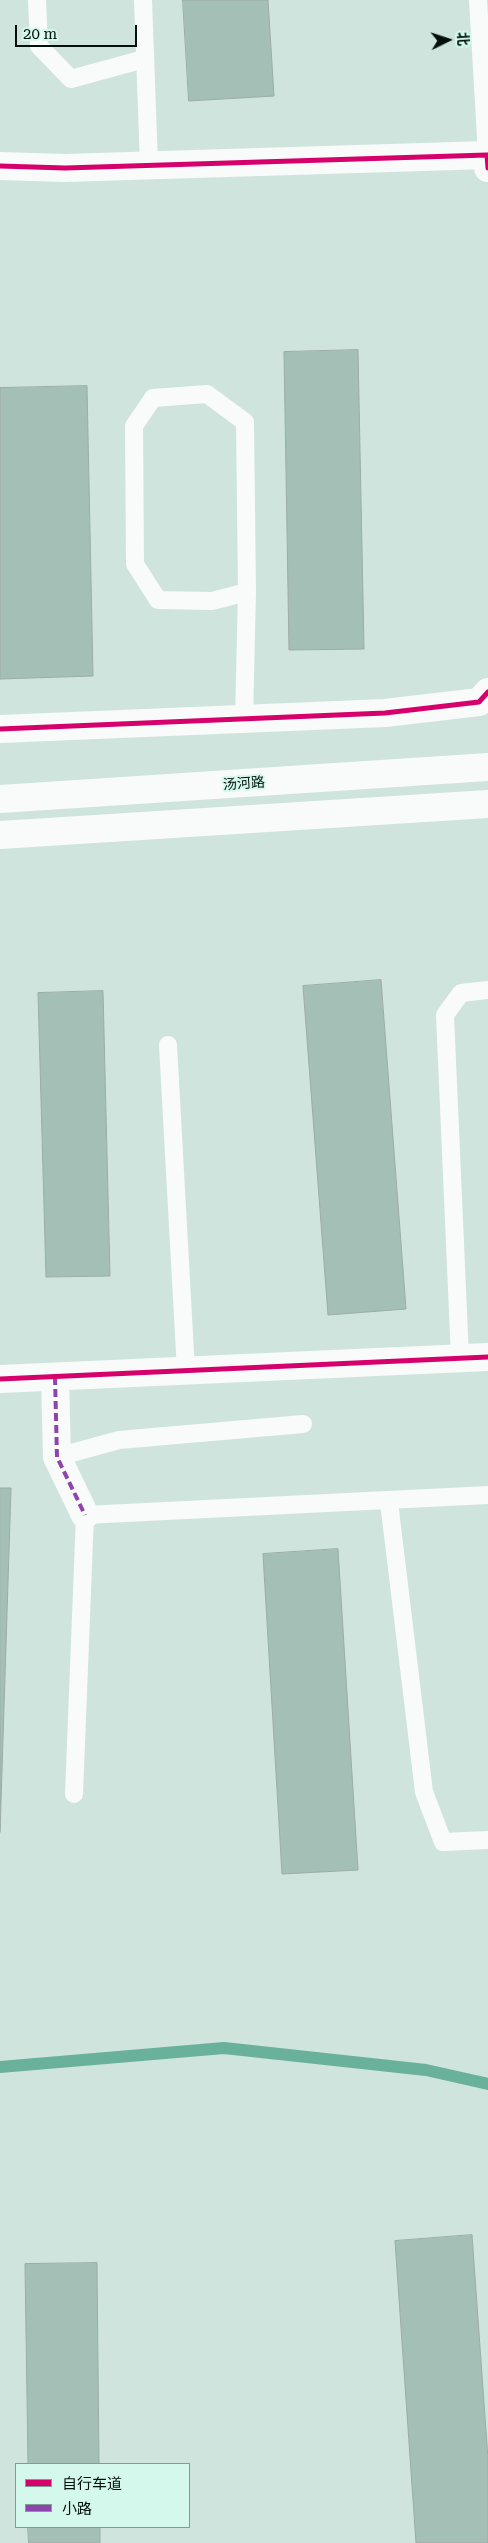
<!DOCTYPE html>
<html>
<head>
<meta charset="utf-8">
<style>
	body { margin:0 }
	#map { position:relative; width:488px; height:2543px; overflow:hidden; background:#cfe4dc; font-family:"Roboto Serif","Noto Sans SC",serif }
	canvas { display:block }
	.legend { position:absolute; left:15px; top:2463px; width:175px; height:65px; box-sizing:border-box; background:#d4f9ec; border:1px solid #819c92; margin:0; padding:6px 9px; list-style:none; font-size:15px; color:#04100c }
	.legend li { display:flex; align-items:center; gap:10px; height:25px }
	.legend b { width:25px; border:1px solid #819c92 }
	.north { position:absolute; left:423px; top:15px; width:50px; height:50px; -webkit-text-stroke:4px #d4f9ec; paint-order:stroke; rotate:86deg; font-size:14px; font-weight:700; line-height:20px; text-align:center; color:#04100c }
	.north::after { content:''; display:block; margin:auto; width:18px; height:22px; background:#04100c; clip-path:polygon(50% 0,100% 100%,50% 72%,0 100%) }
	.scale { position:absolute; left:15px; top:25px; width:122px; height:22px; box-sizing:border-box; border:2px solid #04100c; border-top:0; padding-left:6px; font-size:15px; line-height:18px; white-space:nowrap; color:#04100c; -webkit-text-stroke:4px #d4f9ec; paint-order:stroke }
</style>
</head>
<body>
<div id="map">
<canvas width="488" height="2543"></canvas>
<ul class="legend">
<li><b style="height:6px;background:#d6006c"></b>自行车道</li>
<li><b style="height:6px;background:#8e44ad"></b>小路</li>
</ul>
<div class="north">北</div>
<div class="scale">20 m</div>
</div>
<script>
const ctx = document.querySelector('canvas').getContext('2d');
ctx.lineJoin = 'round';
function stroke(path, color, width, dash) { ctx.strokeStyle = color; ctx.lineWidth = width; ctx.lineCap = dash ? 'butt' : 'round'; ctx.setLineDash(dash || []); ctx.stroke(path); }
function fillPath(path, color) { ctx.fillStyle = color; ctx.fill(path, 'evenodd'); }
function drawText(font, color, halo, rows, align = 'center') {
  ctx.font = font + ' "Roboto Serif","Noto Sans SC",serif'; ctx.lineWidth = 4; ctx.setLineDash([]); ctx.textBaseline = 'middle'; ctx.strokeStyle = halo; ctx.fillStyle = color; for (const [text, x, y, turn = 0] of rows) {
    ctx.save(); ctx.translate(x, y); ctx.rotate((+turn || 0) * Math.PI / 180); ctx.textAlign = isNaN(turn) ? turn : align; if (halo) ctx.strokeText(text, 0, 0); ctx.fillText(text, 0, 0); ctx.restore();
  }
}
const stream = new Path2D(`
	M0,2067L224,2048L426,2070L488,2084`);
const building = new Path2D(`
	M183,0H268L274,96L189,101Z
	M358,350L364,649L289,650L284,352Z
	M87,386L93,676L0,679V388Z
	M381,980L406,1309L328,1315L303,986Z
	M103,991L110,1276L46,1277L38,993Z
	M0,1488H11L0,1832Z
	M338,1549L358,1870L282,1874L263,1554Z
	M472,2235L488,2459V2543H416L395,2241Z
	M97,2263L99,2464H28L25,2264Z
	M28,2527H100V2543H29Z`);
const service = new Path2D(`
	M37,0L39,46L71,79L144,59
	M143,0L149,165
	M478,0L487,155
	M244,719L247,592L245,422L207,394L153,398L134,426L135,564L158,600L212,601L247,592
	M168,1045L186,1371
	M460,1358L445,1015L461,993L488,990
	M57,1457L119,1440L303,1424
	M389,1502L424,1792L443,1842L488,1840
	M74,1794L85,1515L488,1495`);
const minor = new Path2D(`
	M0,166L65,168L487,155L488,168
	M0,729L385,713L479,702L488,692
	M55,1377L57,1457L85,1515
	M0,1379L488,1357`);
const tertiary = new Path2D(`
	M0,799L488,767
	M0,835L488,804`);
const quiet = new Path2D(`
	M55,1377L57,1457L85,1515`);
const cycleway = new Path2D(`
	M0,166L65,168L487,155L488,168
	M0,729L385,713L479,702L488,692
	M0,1379L488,1357`);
const streetNames = [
	["汤河路",244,784,-4]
];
stroke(stream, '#6ab19c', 12);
fillPath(building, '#a4bfb6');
stroke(building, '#9caca6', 1);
stroke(service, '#f8fbfa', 18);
stroke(minor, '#f8fbfa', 28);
stroke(tertiary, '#f8fbfa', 28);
stroke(quiet, '#8e44ad', 4, [8, 4]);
stroke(cycleway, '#d6006c', 5);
drawText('14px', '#04100c', '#d4f9ec', streetNames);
</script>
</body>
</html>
